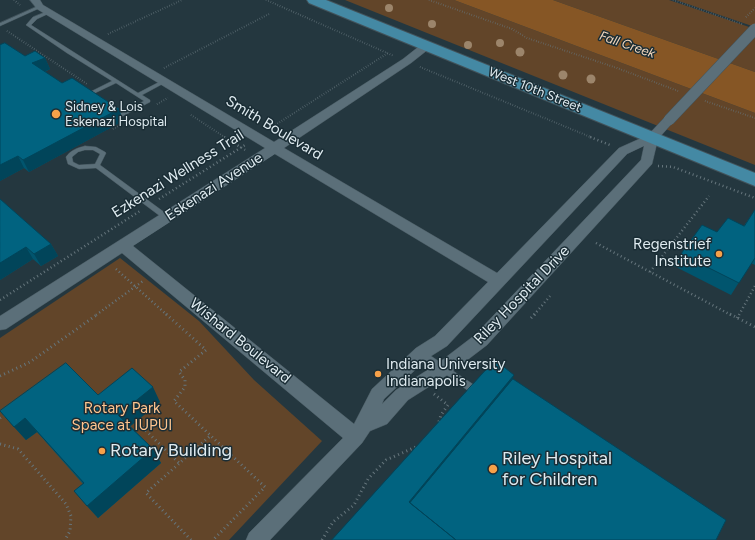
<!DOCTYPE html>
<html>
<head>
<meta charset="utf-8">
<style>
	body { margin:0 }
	canvas { display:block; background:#24373f }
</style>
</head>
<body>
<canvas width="755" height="540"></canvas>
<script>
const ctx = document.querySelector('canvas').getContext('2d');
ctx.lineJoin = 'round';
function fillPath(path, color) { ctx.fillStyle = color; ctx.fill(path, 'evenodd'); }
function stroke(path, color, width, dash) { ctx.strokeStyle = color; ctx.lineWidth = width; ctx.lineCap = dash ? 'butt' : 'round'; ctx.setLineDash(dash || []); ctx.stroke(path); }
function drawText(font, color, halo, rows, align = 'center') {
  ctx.font = font + ' Figtree,sans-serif'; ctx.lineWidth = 3; ctx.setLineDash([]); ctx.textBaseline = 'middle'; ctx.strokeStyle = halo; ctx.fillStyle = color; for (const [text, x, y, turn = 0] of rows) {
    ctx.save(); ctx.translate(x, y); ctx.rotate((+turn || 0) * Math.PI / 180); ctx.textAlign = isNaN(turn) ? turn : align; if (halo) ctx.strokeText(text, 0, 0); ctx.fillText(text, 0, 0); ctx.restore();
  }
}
const green = new Path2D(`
	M345,0H454L755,113V165Z
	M553,0H669L755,29V72Z
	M676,0H755V27Z
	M120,258L199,321L254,380L322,441L229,540H0V338Z`);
const water = new Path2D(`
	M454,0H553L755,72V113Z`);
const pathFar2 = new Path2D(`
	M14,0L20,5
	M266,0L394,56
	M429,0L512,29L527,38L617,68L678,91
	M673,0L742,24
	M746,17L755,8
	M7,31L87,84
	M108,34L182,0
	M420,67L593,138
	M164,68L269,14
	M705,101L755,118
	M157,104L168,98
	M191,115L226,138
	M113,129L120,125
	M269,129L388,53`);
const pathFar1 = new Path2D(`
	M224,137L245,150
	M590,137L610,145
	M658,166L673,167L755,198
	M159,199L245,145
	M596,243L731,315
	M116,269L167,315
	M650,272L709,196
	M0,300L140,211
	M96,315L143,281
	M534,315L550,296
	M739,315L755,286`);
const path = new Path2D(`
	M166,314L206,350L179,372L185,380V387L174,401L265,487L213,540
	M730,314L755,327
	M531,318L535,314
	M737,318L739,314
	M0,376L30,362L98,314
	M434,394L448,405L441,415L438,425
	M0,418L6,414
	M136,421L179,463
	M0,444L18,449L66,504L71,516L70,531L65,540
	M191,540L146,493L210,436
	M322,540L333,522L354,505L368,479L386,460L418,446`);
const service = new Path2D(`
	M38,6L42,7L0,26V23Z
	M48,11L52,12L37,19L31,25L138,93L163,80L165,79L168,81L142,95L150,100V102L123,116H119L112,112V110H116L121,113L144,101L116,83L93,94L95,96L94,97H90L87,94L88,93L112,81L67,53L26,25L33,17Z
	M85,146L96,147L105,152L106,153L100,165L168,215L169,217L168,219H164L96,168L79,169L68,164L66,157C71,150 77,148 85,146ZM85,150H93L100,154L95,164L79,165L73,162L72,157L78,152Z
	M422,350L480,389L481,392L480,395L477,396L474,395L419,355L418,353L419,351Z`);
const minor = new Path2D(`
	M30,0H40L43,5L274,142L403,59L422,44H430L431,46L430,48L411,63L284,148L497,273L619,148L648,135L665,117L669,116L675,120L658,139L652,164L487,345L449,374L408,400L387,424L370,431L362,443L270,540H246L249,533L343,438L122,253L6,329L0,330V316L265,148L37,9ZM644,146L641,160L475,335L437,364L396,390L382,404L384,399L428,358L447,346L627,154ZM275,154L488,282L435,336L416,348L372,389L354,424L133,246Z`);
const primary = new Path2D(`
	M307,0H326L755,173V186L309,3Z`);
const minorBridge = new Path2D(`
	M669,120L755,29`);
const trees = [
	[389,8,4],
	[432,24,4],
	[500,43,4],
	[468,45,4],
	[520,52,4.5],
	[563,75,4.5],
	[591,79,4.5]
];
const wall = new Path2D(`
	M0,45L25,56L45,58L50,69L45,72L62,83L119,109L123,121L29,172L24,168L0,181Z
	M0,199L51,244L58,256L41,266L33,259L0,280Z
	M755,210V265L751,263L731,295L674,266L681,254L717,232L744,226Z
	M98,395L160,402L130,426L153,449L161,463L98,518L74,491L83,484L37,432L26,440L0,411Z`);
const shadedWall = new Path2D(`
	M45,58L50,69L37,75L32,63Z
	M119,109L123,121L29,172L23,160Z
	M18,156L24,168L0,181V165Z
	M51,244L58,256L41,266L34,254Z
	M26,247L33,259L0,280V263Z
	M514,375L509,390L413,508L409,502Z
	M153,387L160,402L127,429L118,415Z
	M25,418L37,432L26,440L14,427Z
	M153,449L161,463L98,518L87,506Z`);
const building = new Path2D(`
	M5,43L25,56L35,51L45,58L32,63L62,83L72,78L119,109L23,160L18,156L0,165V45Z
	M0,199L51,244L34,254L26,247L0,263Z
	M755,210V258L739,283L681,254L702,225L717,232L728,218L744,226Z
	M495,360L514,375L409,502L456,540H332Z
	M66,363L98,395L132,368L153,387L118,415L153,449L87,506L74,491L84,483L25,418L14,427L0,411Z
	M513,379L726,520L716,540H456L410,503Z`);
const markers = [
	[56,114,5,"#f7a149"],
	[719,254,4,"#f7a149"],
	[378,374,4,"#f7a149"],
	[102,451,4,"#f7a149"],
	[493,469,5,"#f7a149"]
];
const farWaternames = [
	["Fall Creek",627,45,19]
];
const farStreetnames = [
	["West 10th Street",535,90,22]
];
const farPoinames = [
	["Sidney & Lois",65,107],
	["Eskenazi Hospital",65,122]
];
const streetNames = [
	["Smith Boulevard",274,128,31],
	["Ezkenazi Wellness Trail",178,174,-32],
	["Eskenazi Avenue",214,187,-33],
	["Riley Hospital Drive",522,295,-46],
	["Wishard Boulevard",240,341,39]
];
const poiNames = [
	["Regenstrief",711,245],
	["Institute",711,262],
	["Indiana University",386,365,"left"],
	["Indianapolis",386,382,"left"]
];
const parkNames = [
	["Rotary Park",122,409],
	["Space at IUPUI",122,426]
];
const nearPoinames = [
	["Rotary Building",110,451],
	["Riley Hospital",502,459],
	["for Children",502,480]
];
fillPath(green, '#624529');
fillPath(water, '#865625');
stroke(service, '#42535b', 1);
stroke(minor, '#42535b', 1);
stroke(primary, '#42535b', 2);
stroke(pathFar2, '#66767d', 2, [0.5, 2]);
stroke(pathFar1, '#66767d', 2.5, [1, 3]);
stroke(path, '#66767d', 3, [1, 3.5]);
fillPath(service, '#5b6f79');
fillPath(minor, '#5b6f79');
fillPath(primary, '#4489a4');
stroke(minorBridge, '#42535b', 12, []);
stroke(minorBridge, '#5b6f79', 11);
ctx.fillStyle = '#9c856b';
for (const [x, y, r] of trees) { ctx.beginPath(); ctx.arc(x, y, r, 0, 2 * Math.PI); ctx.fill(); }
fillPath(wall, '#01556e');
fillPath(shadedWall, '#01455a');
fillPath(building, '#016380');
stroke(building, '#01455a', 1);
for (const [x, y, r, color] of markers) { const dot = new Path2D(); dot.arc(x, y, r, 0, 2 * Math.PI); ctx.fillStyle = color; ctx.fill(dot); stroke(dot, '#1a2d35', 1.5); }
drawText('italic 13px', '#f6d9be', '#1a2d35', farWaternames);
drawText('13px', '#dfebf0', '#1a2d35', farStreetnames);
drawText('13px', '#dfebf0', '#1a2d35', farPoinames, 'left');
drawText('15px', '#dfebf0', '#1a2d35', streetNames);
drawText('15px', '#dfebf0', '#1a2d35', poiNames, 'right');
drawText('15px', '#ffc58f', '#1a2d35', parkNames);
drawText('18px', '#dfebf0', '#1a2d35', nearPoinames, 'left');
</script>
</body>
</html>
